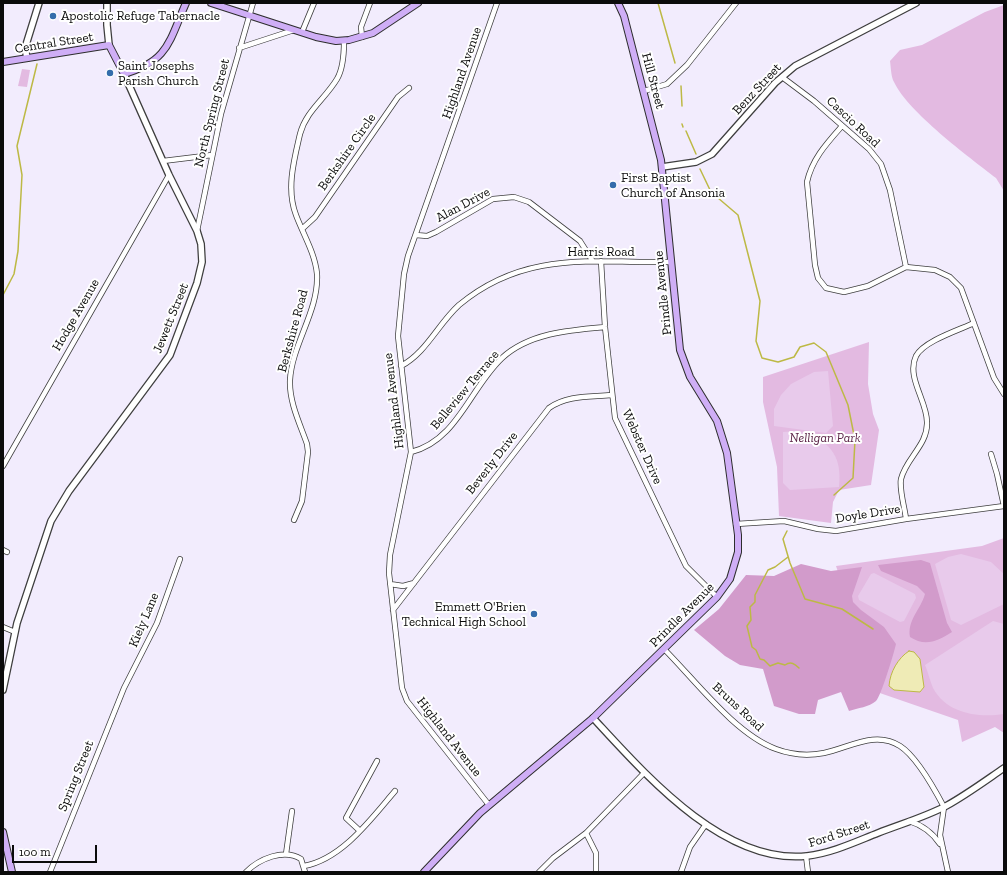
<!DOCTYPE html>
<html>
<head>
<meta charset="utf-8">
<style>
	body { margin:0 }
	#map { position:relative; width:1007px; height:875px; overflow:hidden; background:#f2ecfd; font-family:"Zilla Slab",serif }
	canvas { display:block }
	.frame { position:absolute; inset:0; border:4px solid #0b0b0b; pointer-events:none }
	.scale { position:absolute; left:12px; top:845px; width:85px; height:18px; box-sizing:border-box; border:2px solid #0b0b0b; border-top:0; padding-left:5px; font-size:12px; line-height:14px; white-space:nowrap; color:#0b0b0b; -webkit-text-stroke:3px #fff; paint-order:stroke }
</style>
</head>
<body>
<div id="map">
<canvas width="1007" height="875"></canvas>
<div class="frame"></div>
<div class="scale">100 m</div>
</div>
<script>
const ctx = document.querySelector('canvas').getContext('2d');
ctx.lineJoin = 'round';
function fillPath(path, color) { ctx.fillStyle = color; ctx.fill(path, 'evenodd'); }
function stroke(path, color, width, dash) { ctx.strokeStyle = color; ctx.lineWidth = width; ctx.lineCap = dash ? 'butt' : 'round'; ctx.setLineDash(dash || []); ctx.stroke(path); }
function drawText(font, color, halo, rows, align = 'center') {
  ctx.font = font + ' "Zilla Slab",serif'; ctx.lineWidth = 4; ctx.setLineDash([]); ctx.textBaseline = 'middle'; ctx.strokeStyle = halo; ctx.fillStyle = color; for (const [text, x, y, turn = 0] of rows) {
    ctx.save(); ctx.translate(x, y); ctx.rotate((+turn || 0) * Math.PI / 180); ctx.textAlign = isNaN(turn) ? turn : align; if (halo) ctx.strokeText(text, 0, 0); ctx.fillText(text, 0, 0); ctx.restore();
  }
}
const green = new Path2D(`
	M1004,5V191L996,178C969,157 908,112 894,82C891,77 891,68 890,61L900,50L922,45L985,12Z
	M22,69L30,70L27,87L18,86Z
	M869,342L868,384L873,414L879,430L871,485L839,490L833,502L831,523L779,516L777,467L763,402V377Z
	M1004,538V733L995,727L962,742L958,720L874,691L871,668L836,566L982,546Z`);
const forest = new Path2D(`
	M921,560L930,563L947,623L952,632C938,641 925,647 910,637C907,620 921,609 925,594L917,586L881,571L878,565Z
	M801,564L831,571L862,567L852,596L853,602L861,610L884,627L896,644C894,653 881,696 876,701C869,707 858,708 849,711L841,692L818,700L815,714H799L774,706L763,669L740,665L725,656L694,630L719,609L746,575L774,576Z`);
const pitch = new Path2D(`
	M828,371L833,426L826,433L774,426V409L781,395L791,384L814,372Z
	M797,431C827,439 843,453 839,487L790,490L783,483V432Z
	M961,554L991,562L1004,574V604L961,625L951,620L935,564L948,557Z
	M874,573L915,594L916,598L904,621L900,622L859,600L858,596L871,574Z
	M993,621L1004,624V714C979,718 947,714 933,688C930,681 928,672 925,665Z`);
const water = new Path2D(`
	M909,651L914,652L920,659L924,687L920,692L894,690L889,686C890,672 898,658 909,651Z`);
const stream = new Path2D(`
	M658,3L675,63
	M681,86L682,106
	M682,124L683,127
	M686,131L696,154
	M700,169L711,192L738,215L760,301L756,341L762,358L778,362L794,357L800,347L814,343L826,352L848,405L855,440L853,478L834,495
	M3,295L14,274L18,251L22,175L17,146L37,64
	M787,531L783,539L790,563L805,599L842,609L873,629
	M788,557L775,567L768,570L755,595V602L750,607L751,620L747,626L752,647L756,650L760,659L764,660L770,666L778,663L785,665C791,661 795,664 799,668`);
const minor = new Path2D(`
	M302,32L314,3
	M362,37L361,27L370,3
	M239,48L294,30
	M782,77L814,101L869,149L881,164L890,190L906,267
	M644,91L667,84L687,65L736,3
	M842,126C827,143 812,159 807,182L815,265L818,278L826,288L844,292L868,286L906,267L935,270L950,277L961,288L994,378L1004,394
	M163,161L212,155
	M302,229L315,217L398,97L409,88
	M197,231L221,114L253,3
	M416,235L427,236L436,232L493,199L514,197L529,202L580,241L592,260
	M601,261L605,327L615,418L686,566L717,597
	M401,366C426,353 438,324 459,305C525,250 592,263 670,262
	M411,452C457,441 470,388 502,358C529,333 570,330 605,327
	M3,466L169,175
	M906,519C905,509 899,489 901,479C906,458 928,445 927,422C927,401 906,377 916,356C924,341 959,330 974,323
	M294,520L302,501L308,452L307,444C300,424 289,402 290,380C292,344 319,311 317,274C315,253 303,234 296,215C286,189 294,160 300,134C306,111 325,99 337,79C343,69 344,52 344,41
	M736,524L784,521L818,529L836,531L906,519L1004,506L997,474L991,454
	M3,550L7,552
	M390,584L403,586L414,583
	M393,610L549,408C567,395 590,397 611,395
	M3,627L15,632
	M664,649C695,680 735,734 776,749C792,755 808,756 824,753C849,748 875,730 900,746C917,757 934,788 944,807L940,835L948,872
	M489,805L407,701L402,688L389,573L390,555L411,452L398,336L404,274L408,256L497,3
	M909,821C922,825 932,832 940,844
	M360,831L346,818L377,761
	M586,833L596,853V872
	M286,854L292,811
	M806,856L808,872
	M304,866C342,859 371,819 395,791
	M50,872L124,688L157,623L180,559
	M246,872C259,859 284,848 301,859L305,872
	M539,872L553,858L586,833L644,773
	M681,872L690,847L706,824`);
const tertiary = new Path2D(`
	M107,3V25L109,45
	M27,58L25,48L39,3
	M662,167L696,162L712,154L775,83L795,66L916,3
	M3,690L17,623L51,521L69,491L170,355L197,283L202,262L201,244L197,231L169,175L124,74
	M593,718C644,773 723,865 807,856C832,853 855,842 878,833C901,824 925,817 946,806C966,795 985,781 1004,768`);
const secondary = new Path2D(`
	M211,3L316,37L336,41L349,40L373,33L418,3
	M3,62L109,45L124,74C169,61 169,41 186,3
	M3,832L12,872
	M424,872L480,813L593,718L717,597L730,579L738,552V535L727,453L717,421L690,377L680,350L661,160L624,16L618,3`);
const markers = [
	[53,16,4,"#346dab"],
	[110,73,4,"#346dab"],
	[613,185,4,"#346dab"],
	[534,614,4,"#346dab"]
];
const poiNames = [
	["Apostolic Refuge Tabernacle",61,16],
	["Saint Josephs",118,66],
	["Parish Church",118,81],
	["First Baptist",621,178],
	["Church of Ansonia",621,193],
	["Emmett O'Brien",526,607,"right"],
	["Technical High School",526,622,"right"]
];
const streetNames = [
	["Central Street",54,43,-9],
	["Highland Avenue",462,73,-71],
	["Hill Street",653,81,75],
	["Benz Street",757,89,-47],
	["North Spring Street",212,113,-76],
	["Cascio Road",853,122,43],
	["Berkshire Circle",347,152,-55],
	["Alan Drive",463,205,-28],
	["Harris Road",601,252],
	["Prindle Avenue",663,293,-96],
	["Hodge Avenue",76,315,-60],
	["Jewett Street",171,318,-68],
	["Berkshire Road",293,331,-75],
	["Belleview Terrace",465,390,-50],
	["Highland Avenue",394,401,-97],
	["Webster Drive",642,447,66],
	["Beverly Drive",492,463,-52],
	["Doyle Drive",868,514,-9],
	["Prindle Avenue",682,615,-45],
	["Kiely Lane",144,620,-67],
	["Bruns Road",738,707,43],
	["Highland Avenue",449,737,52],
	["Spring Street",76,776,-68],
	["Ford Street",839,834,-18]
];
const parkNames = [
	["Nelligan Park",825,438]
];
fillPath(green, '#e3bae1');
fillPath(forest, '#d29bcb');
fillPath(pitch, '#e8caeb');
fillPath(water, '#efebb6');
stroke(water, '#bdb945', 1);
stroke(stream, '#bdb945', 1.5);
stroke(minor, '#3e3e3e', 6);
stroke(tertiary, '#3e3e3e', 8);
stroke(secondary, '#2d2d2d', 8);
stroke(minor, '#fff', 4.5);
stroke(tertiary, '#fff', 5.5);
stroke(secondary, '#cfaef6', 6);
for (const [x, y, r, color] of markers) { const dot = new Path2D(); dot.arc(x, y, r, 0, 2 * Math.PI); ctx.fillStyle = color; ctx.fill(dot); stroke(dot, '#fff', 1.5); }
drawText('13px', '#0b0b0b', '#fff', poiNames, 'left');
drawText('13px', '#0b0b0b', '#fff', streetNames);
drawText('italic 13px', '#5b2447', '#fff', parkNames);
</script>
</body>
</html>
